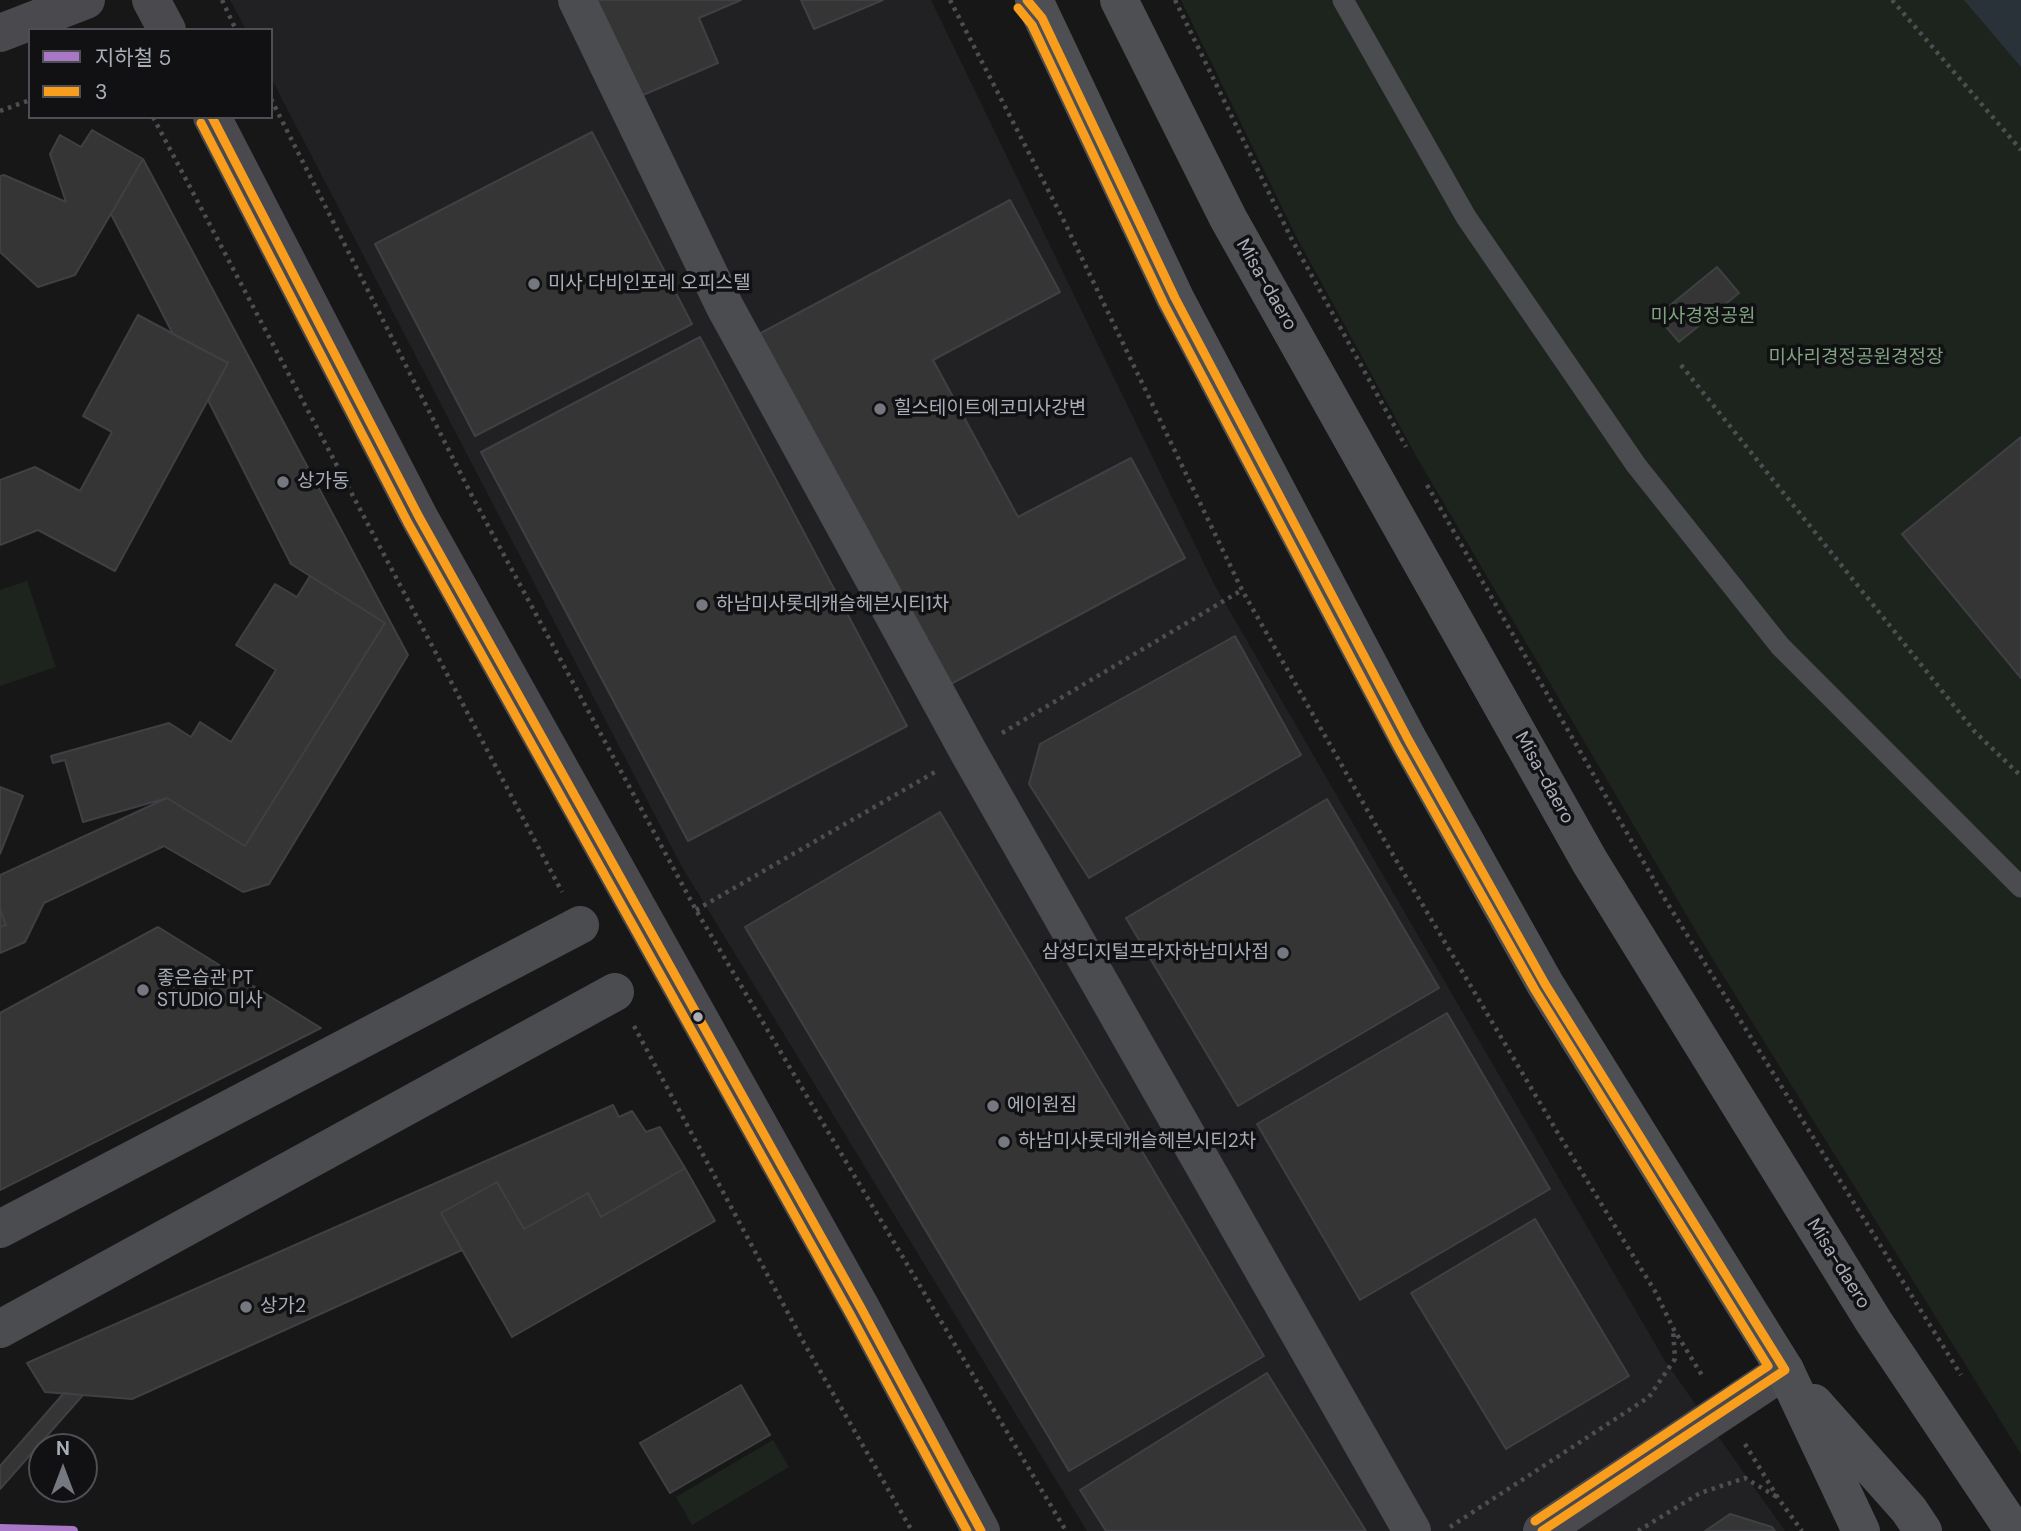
<!DOCTYPE html>
<html>
<head>
<meta charset="utf-8">
<style>
	body { margin:0 }
	#map { position:relative; width:2021px; height:1531px; overflow:hidden; background:#171717; font-family:"DM Sans","Noto Sans KR",sans-serif }
	canvas { display:block }
	.legend { position:absolute; left:28px; top:28px; width:245px; height:91px; box-sizing:border-box; background:#111113; border:2px solid #4d4f55; margin:0; padding:9px 12px; list-style:none; font-size:21px; color:#a8adb8 }
	.legend li { display:flex; align-items:center; gap:14px; height:35px }
	.legend b { width:35px; border:2px solid #4d4f55 }
	.north { position:absolute; left:28px; top:1433px; width:70px; height:70px; box-sizing:border-box; background:#111113; border:2px solid #4d4f55; border-radius:50%; rotate:0deg; font-size:19px; font-weight:700; line-height:28px; text-align:center; color:#a8adb8 }
	.north::after { content:''; display:block; margin:auto; width:24px; height:32px; background:#757880; clip-path:polygon(50% 0,100% 100%,50% 72%,0 100%) }
</style>
</head>
<body>
<div id="map">
<canvas width="2021" height="1531"></canvas>
<ul class="legend">
<li><b style="height:9px;background:#a878c6"></b>지하철 5</li>
<li><b style="height:9px;background:#f99d1c"></b>3</li>
</ul>
<div class="north">N</div>
</div>
<script>
const ctx = document.querySelector('canvas').getContext('2d');
ctx.lineJoin = 'round';
function fillPath(path, color) { ctx.fillStyle = color; ctx.fill(path, 'evenodd'); }
function stroke(path, color, width, dash) { ctx.strokeStyle = color; ctx.lineWidth = width; ctx.lineCap = dash ? 'butt' : 'round'; ctx.setLineDash(dash || []); ctx.stroke(path); }
function drawText(font, color, halo, rows, align = 'center') {
  ctx.font = font + ' "DM Sans","Noto Sans KR",sans-serif'; ctx.lineWidth = 7; ctx.setLineDash([]); ctx.textBaseline = 'middle'; ctx.strokeStyle = halo; ctx.fillStyle = color; for (const [text, x, y, turn = 0] of rows) {
    ctx.save(); ctx.translate(x, y); ctx.rotate((+turn || 0) * Math.PI / 180); ctx.textAlign = isNaN(turn) ? turn : align; if (halo) ctx.strokeText(text, 0, 0); ctx.fillText(text, 0, 0); ctx.restore();
  }
}
const built = new Path2D(`
	M230,0H931L1214,584L1665,1361L1785,1531H1087L682,867L271,78V30H246Z`);
const green = new Path2D(`
	M1181,0H2021V1454L1706,948L1419,461L1296,236Z
	M27,581L56,667L0,686V590Z
	M773,1440L789,1467L692,1525L676,1497Z`);
const water = new Path2D(`
	M1964,0H2021V67Z`);
const building = new Path2D(`
	M593,0H741L699,18L718,63L636,98Z
	M801,0H883L814,29Z
	M92,130L143,159L75,275L38,287L0,252V176L4,175L66,202L50,154L60,135L81,147Z
	M592,132L692,324L475,436L375,244Z
	M143,159L408,655L269,884L243,892L164,846L44,903L25,942L0,953V927L6,925L0,909V875L167,798L245,846L385,623L291,564L208,400L228,363L173,334L111,214Z
	M1010,200L1060,292L933,360L1018,517L1131,458L1185,558L949,685L759,334Z
	M1717,267L1739,293L1679,342L1657,316Z
	M138,315L228,363L115,571L38,530L0,545V480L35,467L80,491L112,432L83,416Z
	M700,337L907,726L688,841L481,452Z
	M2021,437V678L1902,534Z
	M310,576L385,623L245,846L167,798L83,822L65,760L53,763L51,756L169,723L191,737L200,722L231,742L276,670L236,645L275,584L297,597Z
	M1235,636L1301,755L1089,878L1029,784L1040,744Z
	M0,787L23,796L0,854Z
	M1327,799L1439,988L1238,1106L1126,918Z
	M940,812L1264,1356L1069,1471L745,927Z
	M0,909L6,925L0,927Z
	M158,927L321,1028L0,1190V1013Z
	M1447,1013L1550,1189L1360,1300L1257,1124Z
	M613,1105L619,1117L632,1111L646,1132L660,1127L685,1168L601,1217L588,1193L524,1229L497,1182L441,1213L462,1250L132,1399L45,1392L27,1363Z
	M685,1168L715,1221L512,1337L441,1213L497,1182L524,1229L588,1193L601,1217Z
	M1535,1219L1629,1376L1506,1449L1411,1293Z
	M1267,1373L1366,1531H1106L1080,1490Z
	M741,1385L770,1435L670,1493L640,1443Z
	M64,1393L83,1395L0,1489V1466Z
	M1730,1514L1772,1527L1775,1531H1705Z`);
const path = new Path2D(`
	M222,0L236,30
	M950,0L1062,217L1242,590L1386,843L1559,1135L1656,1293L1673,1328L1703,1377
	M1175,0L1291,238L1406,447
	M1892,0L2021,150
	M271,99L472,496L696,910L1066,1531
	M0,111L30,100
	M153,117L562,892
	M1681,365L1975,732L2021,776
	M1427,485L1666,901L1961,1375
	M1002,733L1242,590
	M696,910L935,772
	M634,1026L804,1343L912,1531
	M1745,1444L1778,1498L1802,1531
	M1450,1527L1649,1397L1675,1359L1673,1329
	M1638,1531L1700,1493L1745,1478L1777,1497`);
const lane = new Path2D(`
	M1343,0L1466,217L1636,465L1780,646L2021,887`);
const street = new Path2D(`
	M577,0L725,307L969,753L1412,1531
	M0,1229L580,925
	M0,1329L615,992`);
const secondary = new Path2D(`
	M151,0L167,30
	M0,33L86,0
	M212,117L419,517L861,1308L981,1531
	M1542,1531L1785,1370`);
const primary = new Path2D(`
	M1034,0L1175,298L1409,741L1545,984L1785,1370L1861,1531
	M1119,0L1228,218L1590,862L1874,1322L2014,1531
	M1814,1403L1909,1510L1923,1531`);
const bus1 = new Path2D(`
	M1027,0L1042,18L1175,298L1409,741L1545,984L1785,1370L1542,1531
	M212,117L419,517L861,1308L981,1531`);
const bus2 = new Path2D(`
	M1018,8L1032,25L1164,304L1398,747L1535,990L1768,1366L1535,1521
	M201,123L408,523L850,1314L967,1531`);
const metro1 = new Path2D(`
	M0,1529L73,1531`);
const markers = [
	[534,284,7,"#757880"],
	[880,409,7,"#757880"],
	[283,482,7,"#757880"],
	[702,605,7,"#757880"],
	[1283,953,7,"#757880"],
	[143,990,7,"#757880"],
	[698,1017,6,"#a8adb8"],
	[993,1106,7,"#757880"],
	[1004,1142,7,"#757880"],
	[246,1307,7,"#757880"]
];
const poiNames = [
	["미사 다비인포레 오피스텔",548,284],
	["힐스테이트에코미사강변",894,409],
	["상가동",297,482],
	["하남미사롯데캐슬헤븐시티1차",716,605],
	["삼성디지털프라자하남미사점",1269,953,"right"],
	["좋은습관 PT",157,979],
	["STUDIO 미사",157,1001],
	["에이원짐",1007,1106],
	["하남미사롯데캐슬헤븐시티2차",1018,1142],
	["상가2",260,1307]
];
const streetNames = [
	["Misa-daero",1266,285,60],
	["Misa-daero",1544,778,61],
	["Misa-daero",1838,1264,58]
];
const parkNames = [
	["미사경정공원",1703,317],
	["미사리경정공원경정장",1856,358]
];
fillPath(built, '#212123');
fillPath(green, '#1d241e');
fillPath(water, '#2a3239');
fillPath(building, '#353536');
stroke(building, '#3f4043', 2);
stroke(path, '#4d4e52', 4.5, [3.5, 5]);
stroke(lane, '#4b4c50', 21);
stroke(street, '#4b4c50', 38);
stroke(secondary, '#4a4a4e', 38);
stroke(primary, '#4d4f52', 38);
stroke(bus1, '#f99d1c', 9);
stroke(bus2, '#f99d1c', 9);
stroke(metro1, '#a878c6', 10);
for (const [x, y, r, color] of markers) { const dot = new Path2D(); dot.arc(x, y, r, 0, 2 * Math.PI); ctx.fillStyle = color; ctx.fill(dot); stroke(dot, '#111113', 2.5); }
drawText('19px', '#a8adb8', '#111113', poiNames, 'left');
drawText('19px', '#a8adb8', '#111113', streetNames);
drawText('19px', '#7fa381', '#111113', parkNames);
</script>
</body>
</html>
